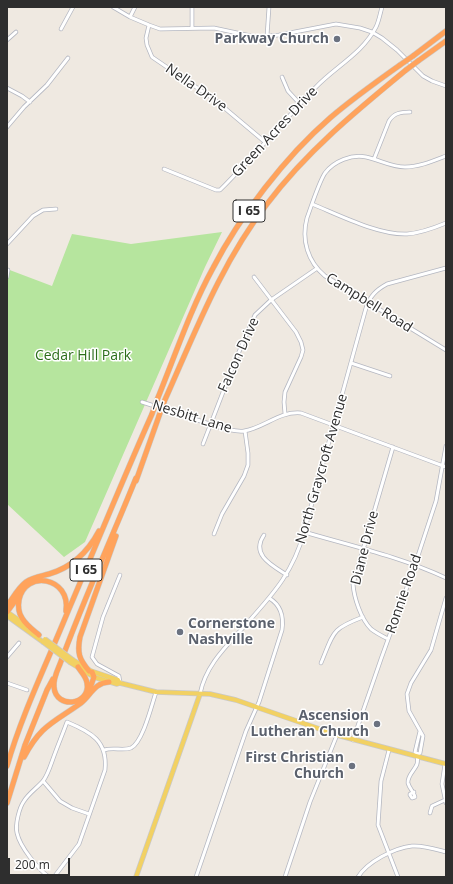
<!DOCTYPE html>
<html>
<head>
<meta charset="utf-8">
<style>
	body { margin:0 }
	#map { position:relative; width:453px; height:884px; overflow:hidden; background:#efe9e1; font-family:"Open Sans",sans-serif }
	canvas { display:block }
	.frame { position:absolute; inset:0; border:8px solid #2e2e2e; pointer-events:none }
	.scale { position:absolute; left:8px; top:858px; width:62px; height:18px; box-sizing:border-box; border:2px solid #2e2e2e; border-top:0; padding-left:5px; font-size:12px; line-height:14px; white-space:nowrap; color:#2e2e2e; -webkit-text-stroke:3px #fff; paint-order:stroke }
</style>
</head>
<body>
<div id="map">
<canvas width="453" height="884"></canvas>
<div class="frame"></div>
<div class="scale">200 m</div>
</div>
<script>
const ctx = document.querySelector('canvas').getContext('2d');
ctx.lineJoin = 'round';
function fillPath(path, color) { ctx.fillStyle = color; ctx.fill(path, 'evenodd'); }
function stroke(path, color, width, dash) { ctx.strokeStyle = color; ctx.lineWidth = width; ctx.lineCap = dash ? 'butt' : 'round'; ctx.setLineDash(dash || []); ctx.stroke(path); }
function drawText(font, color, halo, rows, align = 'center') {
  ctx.font = font + ' "Open Sans",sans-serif'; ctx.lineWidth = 3; ctx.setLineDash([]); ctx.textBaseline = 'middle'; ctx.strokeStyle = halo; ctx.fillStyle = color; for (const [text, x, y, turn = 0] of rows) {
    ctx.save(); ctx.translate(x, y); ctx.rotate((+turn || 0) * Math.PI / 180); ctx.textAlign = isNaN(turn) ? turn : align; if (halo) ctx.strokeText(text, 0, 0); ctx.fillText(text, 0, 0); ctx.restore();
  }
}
const green = new Path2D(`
	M222,232L205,267L85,542L64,557L7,504V269L52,286L72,234L131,244Z`);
const minor = new Path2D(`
	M113,7L130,17L149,25L160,29L214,28L256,37L279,35L336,24L360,28L372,32L382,38L397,50L423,76L432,81L446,86
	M130,17L135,7
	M149,25L146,38L147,45L152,57L215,100L265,142
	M192,27V7
	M61,29L73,7
	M267,36L269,7
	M7,40L16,32
	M282,77L288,91L300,104
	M7,88L22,96L30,102
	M7,127L24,107L47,85L68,58
	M446,156C433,161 419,167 405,167C391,167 380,160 366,157C352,154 334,161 325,173C319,182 311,207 307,218C301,240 308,262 325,276L446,350
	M374,159L389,121C394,113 401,112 410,112
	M164,169L216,190H220C253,157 284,121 316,87C336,66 362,54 376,27C379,21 380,14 382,7
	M312,204C339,215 378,235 407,234C421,233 434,228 446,223
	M7,244L33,216L43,210L56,209
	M7,277L8,270
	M254,277L296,332L301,342L303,350L301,357L285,392L284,402L285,414
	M351,363L390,376
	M142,402L225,429C231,430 238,432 244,431C264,428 279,411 301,413L446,467
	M203,444L235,361L255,315L271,300L316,269
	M304,532C352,546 401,557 446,578
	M214,534L222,514L244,476L248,465V453L245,431
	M264,535C250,555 273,566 287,575
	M388,639C382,636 376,633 371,629C361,619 354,598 353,584L393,447
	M7,657L19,643
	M321,663C334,632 331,629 363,617
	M7,683L27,690
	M120,683L119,676L97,664L92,657L103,617L120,575
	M200,694C206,663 230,643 249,621C275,592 294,570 304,532L366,308C370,296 376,290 387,284L446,268
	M353,740L381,659L415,565L436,501L446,446
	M104,750C113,747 123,751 131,748C143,742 152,704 156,692
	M389,750L381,781L378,825L398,877
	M418,754L415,752L420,731
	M445,764L442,784L446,803
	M43,781L60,801L72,808L89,814
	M414,792L410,794V795L412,798L415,797C414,792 409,788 408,783C407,776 415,770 417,764C418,761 417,758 418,754L420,753L423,736L409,711L407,694L411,683L431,650L446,598
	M430,813L432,806L445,800
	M49,877C38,869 20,847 17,833C15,825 19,808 24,801C29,793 37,788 43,781C48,775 51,764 54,756C58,745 63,733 67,722C91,732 108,741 105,770L79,844L54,877
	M196,877L246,731L259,702L282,630C284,616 281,605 269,598
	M285,877L310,802L337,735
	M358,877C367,862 394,848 412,846C423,845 435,849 446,852`);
const major = new Path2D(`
	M7,612L27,626
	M7,616L43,642
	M73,660L91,671L118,680L120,683L156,692L210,694L236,700L337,735L446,764
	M71,663L94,677L117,684L120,683
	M136,877L200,694`);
const highway = new Path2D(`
	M413,56L446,31
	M418,61L446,41
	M157,400C175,356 190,310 213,268C240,216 285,157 330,118C352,99 376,82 400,65
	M164,402C194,335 221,263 267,204C306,152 356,111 406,70
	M136,481L159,416
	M7,606C13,598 18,588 26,582C33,577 42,576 49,574C73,567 88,552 99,531
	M7,612L18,597
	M39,635C33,630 26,625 22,618C18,612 18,606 19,600C25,569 71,577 66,611
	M78,667C81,672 86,676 87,683C91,705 56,710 54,687C53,679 57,671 60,664C83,601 111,540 136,478
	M89,671C79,659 77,653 80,637L116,536
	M89,691L94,677L92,672
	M24,757C41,725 53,723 81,703C91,695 94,683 109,682
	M7,766C22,714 46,665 66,616C95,548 122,481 152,414
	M7,803L25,745L47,690L53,679`);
const majorBridge = new Path2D(`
	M45,639L73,660
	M43,642L71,663`);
const highwayBridge = new Path2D(`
	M400,65L413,56
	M406,70L418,61
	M152,414L157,400
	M159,416L164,402`);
const markers = [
	[337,39,4,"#6b7280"],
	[180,632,4,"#6b7280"],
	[377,724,4,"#6b7280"],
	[352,766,4,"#6b7280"]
];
const shields = [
	[249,211,32],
	[86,570,32]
];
const shieldNames = [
	["I 65",249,211],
	["I 65",86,570]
];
const worshipNames = [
	["Parkway Church",329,39],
	["Cornerstone",188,624,"left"],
	["Nashville",188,640,"left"],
	["Ascension",369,716],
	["Lutheran Church",369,732],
	["First Christian",344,758],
	["Church",344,774]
];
const streetNames = [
	["Nella Drive",196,88,35],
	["Green Acres Drive",275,132,-47],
	["Campbell Road",369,303,32],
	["Falcon Drive",239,355,-66],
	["Nesbitt Lane",192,417,17],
	["North Graycroft Avenue",322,469,-74],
	["Diane Drive",365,548,-76],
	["Ronnie Road",404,594,-71]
];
const parkNames = [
	["Cedar Hill Park",83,356]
];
fillPath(green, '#b6e59e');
stroke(minor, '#b4b7c1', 4.5);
stroke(major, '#c9c9c9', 5.5);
stroke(highway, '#c9c9c9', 6);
stroke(minor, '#fff', 3);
stroke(major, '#f2d163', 4);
stroke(highway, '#ffa35c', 5);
stroke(majorBridge, '#c9c9c9', 5.5, []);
stroke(highwayBridge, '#c9c9c9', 6, []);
stroke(majorBridge, '#f2d163', 4);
stroke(highwayBridge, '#ffa35c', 5);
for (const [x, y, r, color] of markers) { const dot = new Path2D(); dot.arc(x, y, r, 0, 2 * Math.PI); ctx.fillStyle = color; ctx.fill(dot); stroke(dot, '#fff', 1.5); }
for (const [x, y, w] of shields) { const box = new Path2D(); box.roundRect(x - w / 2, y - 11, w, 22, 3); ctx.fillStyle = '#fff'; ctx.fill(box); stroke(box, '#2e2e2e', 1); }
drawText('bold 13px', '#2e2e2e', null, shieldNames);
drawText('bold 14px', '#5b616d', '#fff', worshipNames, 'right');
drawText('14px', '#2e2e2e', '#fff', streetNames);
drawText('14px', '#2c6e1b', '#fff', parkNames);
</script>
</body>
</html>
